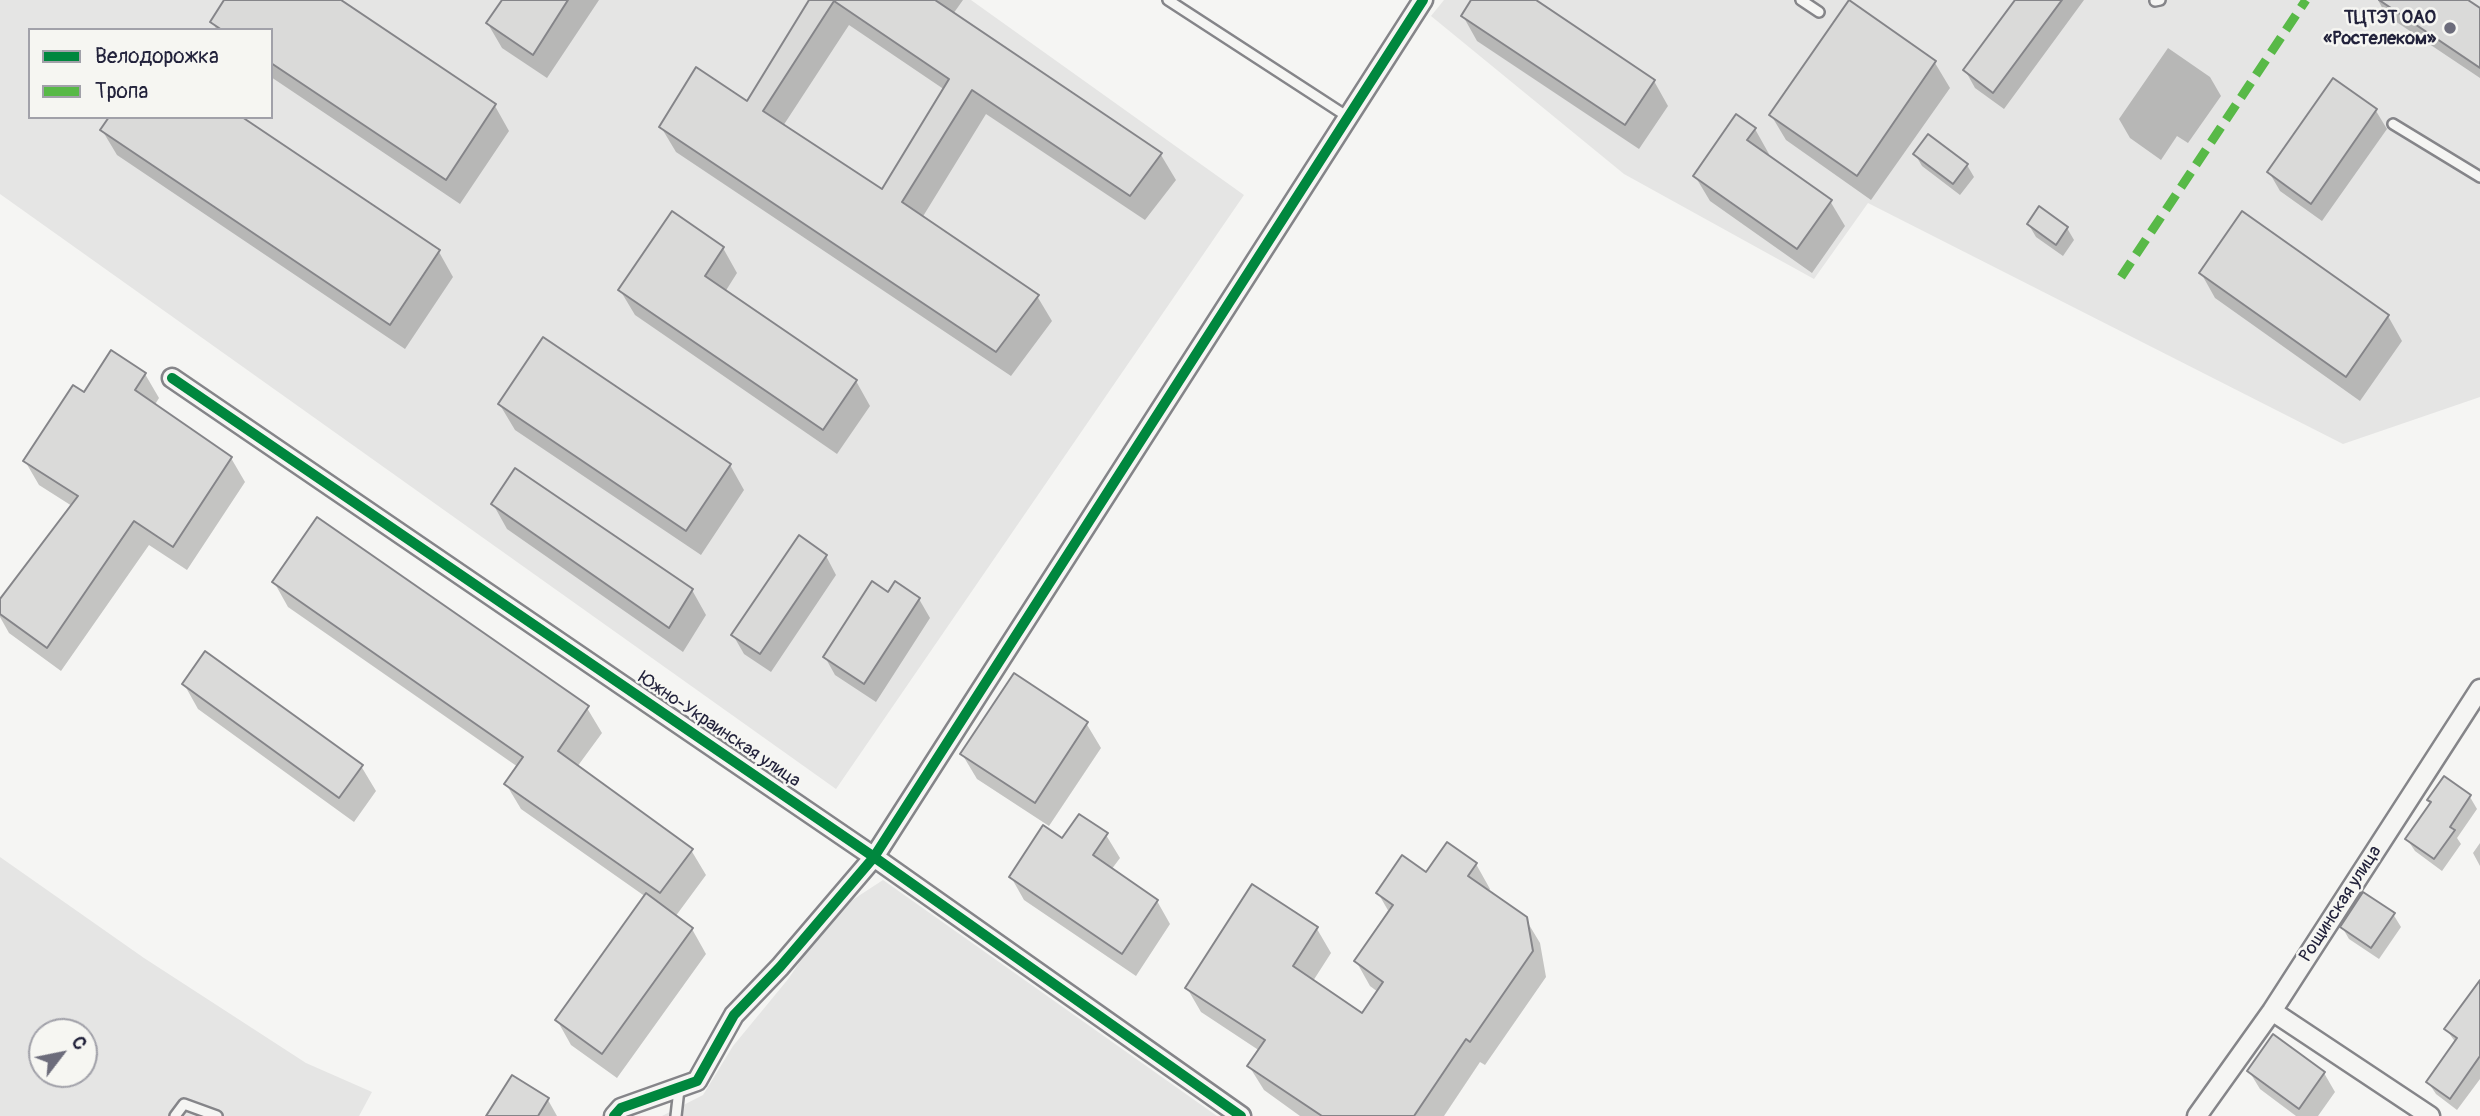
<!DOCTYPE html>
<html>
<head>
<meta charset="utf-8">
<style>
	body { margin:0 }
	#map { position:relative; width:2480px; height:1116px; overflow:hidden; background:#f5f5f3; font-family:Pangolin,sans-serif }
	canvas { display:block }
	.legend { position:absolute; left:28px; top:28px; width:245px; height:91px; box-sizing:border-box; background:#f6f6f2; border:2px solid #a1a1a9; margin:0; padding:9px 12px; list-style:none; font-size:21px; color:#22223b }
	.legend li { display:flex; align-items:center; gap:14px; height:35px }
	.legend b { width:35px; border:2px solid #a1a1a9 }
	.north { position:absolute; left:28px; top:1018px; width:70px; height:70px; box-sizing:border-box; background:#f6f6f2; border:2px solid #a1a1a9; border-radius:50%; rotate:58deg; font-size:19px; font-weight:700; line-height:28px; text-align:center; color:#22223b }
	.north::after { content:''; display:block; margin:auto; width:24px; height:32px; background:#6c6c7b; clip-path:polygon(50% 0,100% 100%,50% 72%,0 100%) }
</style>
</head>
<body>
<div id="map">
<canvas width="2480" height="1116"></canvas>
<ul class="legend">
<li><b style="height:9px;background:#00873e"></b>Велодорожка</li>
<li><b style="height:9px;background:#58b947"></b>Тропа</li>
</ul>
<div class="north">С</div>
</div>
<script>
const ctx = document.querySelector('canvas').getContext('2d');
ctx.lineJoin = 'round';
function fillPath(path, color) { ctx.fillStyle = color; ctx.fill(path, 'evenodd'); }
function stroke(path, color, width, dash) { ctx.strokeStyle = color; ctx.lineWidth = width; ctx.lineCap = dash ? 'butt' : 'round'; ctx.setLineDash(dash || []); ctx.stroke(path); }
function drawText(font, color, halo, rows, align = 'center') {
  ctx.font = font + ' Pangolin,sans-serif'; ctx.lineWidth = 5; ctx.setLineDash([]); ctx.textBaseline = 'middle'; ctx.strokeStyle = halo; ctx.fillStyle = color; for (const [text, x, y, turn = 0] of rows) {
    ctx.save(); ctx.translate(x, y); ctx.rotate((+turn || 0) * Math.PI / 180); ctx.textAlign = isNaN(turn) ? turn : align; if (halo) ctx.strokeText(text, 0, 0); ctx.fillText(text, 0, 0); ctx.restore();
  }
}
const built = new Path2D(`
	M0,0H971L1244,195L836,789L0,194ZM30,30H271V117H30Z
	M1444,0H2480V397L2343,444L1868,203L1814,279L1624,174L1431,16Z
	M0,857L144,958L306,1063L372,1092L359,1116H0ZM42,1032H84V1074H42Z
	M883,880L1217,1116H662L703,1095L733,1046L789,978L831,914Z`);
const shadow = new Path2D(`
	M227,0H338L495,106L509,131L460,204L271,77V30H217L212,22Z
	M504,0H599L547,78L502,48L488,24Z
	M811,0H963L953,14L1161,155L1176,180L1145,220L986,114L922,218L1037,296L1052,321L1011,376L676,152L661,127L748,103ZM849,25L945,90L883,191L783,126Z
	M1473,0H1533L1654,81L1668,106L1639,149L1477,41L1463,16Z
	M2017,0H2084L2004,109L1975,88L1965,70Z
	M2378,0H2465L2480,11V78L2386,15Z
	M1849,3L1935,63L1950,88L1871,200L1786,140L1771,115Z
	M2168,48L2210,77L2221,96L2188,143L2177,136L2161,160L2130,138L2119,119Z
	M2334,80L2376,111L2387,129L2322,221L2280,191L2269,172Z
	M1755,129L1769,154L1767,157L1830,201L1845,226L1812,273L1710,201L1695,176Z
	M102,130L439,252L453,277L405,349L117,155Z
	M1915,154L1967,165L1974,177L1960,195L1922,166Z
	M2029,225L2067,228L2074,240L2063,256L2036,237Z
	M723,248L737,273L725,292L856,381L870,406L837,454L635,315L620,290Z
	M2201,273L2388,316L2402,341L2360,401L2215,298Z
	M145,374L159,398L154,406L231,458L245,482L187,570L149,545L61,671L9,633L0,617V602L72,506L39,485L25,461L84,394Z
	M500,405L730,465L744,490L701,555L515,430Z
	M493,504L692,590L706,615L683,652L507,529Z
	M826,556L836,575L771,672L744,654L733,635Z
	M274,582L587,708L602,733L577,767L691,850L706,875L675,917L692,929L706,954L617,1078L571,1045L557,1020L646,897L521,809L506,784L518,767L288,607Z
	M919,599L930,618L876,702L835,675L825,657Z
	M184,684L361,766L376,791L354,822L198,709Z
	M1086,723L1101,748L1049,826L977,779L962,754Z
	M2470,797L2477,809L2457,838L2461,844L2442,871L2415,851L2407,839L2432,804L2430,800Z
	M1106,835L1120,858L1111,870L1157,901L1170,924L1136,976L1024,900L1011,877L1063,840Z
	M2480,843V866L2473,853Z
	M1476,864L1490,889L1488,892L1525,918L1540,943L1546,977L1485,1065L1480,1062L1444,1116H1300L1264,1090L1249,1066L1260,1051L1201,1012L1187,988L1317,929L1331,953L1313,981L1362,1015L1378,992L1370,986L1356,961L1389,912L1378,893L1426,875Z
	M2393,914L2401,927L2379,959L2349,939L2342,927Z
	M2480,1002V1079L2457,1110L2436,1094L2428,1082L2456,1043L2446,1029Z
	M2273,1037L2324,1073L2335,1092L2318,1116H2296L2260,1089L2249,1071Z
	M548,1100L557,1116H488Z`);
const building = new Path2D(`
	M224,0H341L496,104L446,180L271,63V30H222L210,22Z
	M502,0H568L533,55L486,23Z
	M809,0H935L1162,153L1130,196L972,90L902,202L1039,295L996,352L659,127L696,67L747,101ZM834,1L949,79L882,189L763,111Z
	M1471,0H1536L1655,80L1625,125L1461,16Z
	M1849,0L1936,61L1857,176L1769,115Z
	M2015,0H2062L1993,93L1963,70Z
	M2379,0H2468L2480,8V68Z
	M2333,78L2377,109L2311,204L2267,172Z
	M1736,114L1756,128L1747,140L1832,200L1797,249L1693,176Z
	M109,117H242L440,250L390,325L100,130Z
	M1928,134L1968,164L1953,184L1913,154Z
	M2039,206L2068,227L2056,245L2027,224Z
	M672,211L724,247L705,276L857,380L823,430L618,290Z
	M2242,211L2389,315L2346,377L2199,273Z
	M543,337L731,464L686,531L498,404Z
	M111,350L146,373L135,390L232,457L173,547L134,521L47,648L0,614V599L78,496L23,461L73,385L84,392Z
	M515,468L693,589L669,628L491,504Z
	M317,517L589,706L558,751L693,849L660,893L504,784L523,757L272,582Z
	M799,535L827,555L760,654L731,635Z
	M872,581L888,592L895,581L920,598L864,684L823,657Z
	M205,651L363,765L339,798L182,684Z
	M1014,673L1088,722L1035,803L960,754Z
	M2444,776L2471,795L2450,827L2455,830L2434,859L2405,839L2431,802L2427,800Z
	M1079,814L1108,833L1093,855L1158,900L1122,954L1009,877L1043,825L1062,838Z
	M1447,842L1477,863L1468,876L1527,917L1533,951L1470,1042L1466,1039L1414,1116H1322L1247,1066L1265,1040L1185,988L1252,884L1318,927L1293,966L1362,1013L1383,982L1354,961L1393,905L1376,893L1402,855L1426,872Z
	M2363,892L2395,913L2371,948L2340,927Z
	M646,893L693,928L602,1054L555,1020Z
	M2480,980V1056L2450,1099L2426,1082L2457,1038L2444,1029Z
	M2273,1034L2325,1072L2299,1109L2247,1071Z
	M512,1075L549,1098L538,1116H486Z`);
const lane = new Path2D(`
	M1168,0L1348,117
	M1801,0L1819,12
	M2155,1L2160,0
	M2393,124L2480,177
	M175,1116L184,1104L217,1116
	M676,1116L679,1089`);
const street = new Path2D(`
	M172,378L874,857L1241,1116
	M2272,1011L2430,1116
	M614,1116L621,1108L697,1081L734,1015L780,967L874,857L1423,0
	M2197,1116L2272,1011L2480,689`);
const quiet = new Path2D(`
	M2121,277L2306,0`);
const cycleway = new Path2D(`
	M172,378L874,857L1241,1116
	M614,1116L621,1108L697,1081L734,1015L780,967L874,857L1423,0`);
const markers = [
	[2450,28,7,"#6c6c7b"]
];
const poiNames = [
	["ТЦТЭТ ОАО",2436,18],
	["«Ростелеком»",2436,39]
];
const streetNames = [
	["Южно-Украинская улица",719,730,34],
	["Рощинская улица",2341,904,-57]
];
fillPath(built, '#e5e5e4');
fillPath(shadow, '#0003');
fillPath(building, '#dadad9');
stroke(building, '#858589', 2);
stroke(lane, '#858589', 14);
stroke(street, '#858589', 23);
stroke(lane, '#f5f5f3', 9);
stroke(street, '#f5f5f3', 18);
stroke(quiet, '#58b947', 9, [18, 9]);
stroke(cycleway, '#00873e', 10);
for (const [x, y, r, color] of markers) { const dot = new Path2D(); dot.arc(x, y, r, 0, 2 * Math.PI); ctx.fillStyle = color; ctx.fill(dot); stroke(dot, '#f6f6f2', 2.5); }
drawText('bold 18px', '#22223b', '#f6f6f2', poiNames, 'right');
drawText('18px', '#22223b', '#f6f6f2', streetNames);
</script>
</body>
</html>
